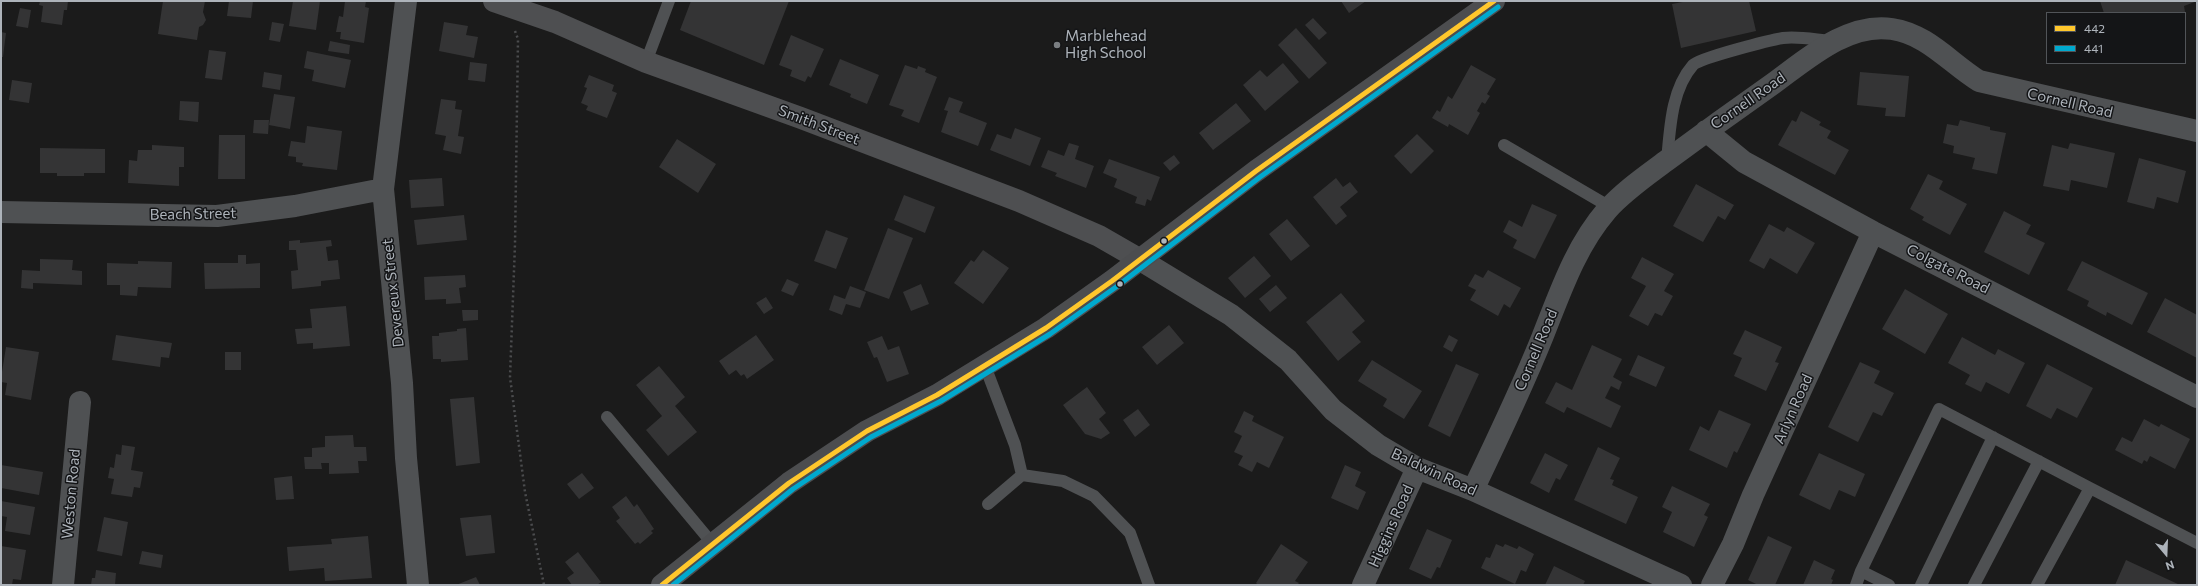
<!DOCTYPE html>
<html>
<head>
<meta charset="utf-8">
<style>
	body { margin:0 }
	#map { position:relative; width:2198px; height:586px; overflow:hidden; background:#1b1b1b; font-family:Commissioner,sans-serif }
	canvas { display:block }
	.frame { position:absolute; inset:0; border:2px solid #adb3ba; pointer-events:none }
	.legend { position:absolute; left:2046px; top:12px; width:140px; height:52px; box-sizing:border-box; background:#141517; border:1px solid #515458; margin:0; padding:5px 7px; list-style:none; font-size:12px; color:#adb3ba }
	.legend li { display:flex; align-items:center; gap:8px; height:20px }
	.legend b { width:20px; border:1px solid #515458 }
	.north { position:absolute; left:2146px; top:534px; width:40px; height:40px; -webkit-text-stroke:3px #141517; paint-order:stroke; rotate:161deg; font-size:11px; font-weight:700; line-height:16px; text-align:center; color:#adb3ba }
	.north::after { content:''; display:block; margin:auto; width:14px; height:18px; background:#adb3ba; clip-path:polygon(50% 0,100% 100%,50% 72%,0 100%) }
</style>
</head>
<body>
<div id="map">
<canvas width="2198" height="586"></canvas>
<div class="frame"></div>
<ul class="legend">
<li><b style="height:5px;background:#ffc72c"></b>442</li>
<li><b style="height:5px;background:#00a9ce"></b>441</li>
</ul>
<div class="north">N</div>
</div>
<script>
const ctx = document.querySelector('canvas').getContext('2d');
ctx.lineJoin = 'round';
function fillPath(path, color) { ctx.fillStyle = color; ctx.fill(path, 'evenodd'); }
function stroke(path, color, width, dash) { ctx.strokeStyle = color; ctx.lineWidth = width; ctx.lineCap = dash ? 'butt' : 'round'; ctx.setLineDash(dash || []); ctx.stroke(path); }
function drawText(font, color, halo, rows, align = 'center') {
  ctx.font = font + ' Commissioner,sans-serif'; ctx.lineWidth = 3; ctx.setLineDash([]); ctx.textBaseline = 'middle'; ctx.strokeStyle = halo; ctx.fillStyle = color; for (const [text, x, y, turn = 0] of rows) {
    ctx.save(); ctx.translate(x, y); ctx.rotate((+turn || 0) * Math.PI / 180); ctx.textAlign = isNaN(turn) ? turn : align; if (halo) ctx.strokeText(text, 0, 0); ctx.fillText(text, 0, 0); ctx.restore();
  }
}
const building = new Path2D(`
	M40,1H68L67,10H64L62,25L41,22L43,6L39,5Z
	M163,1H205L203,12L206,20L203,25L199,27L197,40L158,34Z
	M229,1H253L251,18L227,16Z
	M293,1H320L316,30L289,26Z
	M345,1H366L365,7L369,8L364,43L340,39L341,32H336L339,16L343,17Z
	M691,1H789L764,65L680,30Z
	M1341,1H1366L1349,13Z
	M1688,1H1749L1756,31L1681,48L1672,4Z
	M2100,1H2197L2184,6L2185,12L2182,13H2104Z
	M20,8L31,10L28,28L16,26Z
	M1313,18L1327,33L1319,40L1305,25Z
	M272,22L284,24L280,42L269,40Z
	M444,22L468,26L466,35L478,37L474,58L439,51Z
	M1296,28L1327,63L1309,79L1278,45Z
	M1,32L6,33L3,57H1Z
	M791,35L824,49L811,78L808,76L805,82L790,76L792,70L779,65Z
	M330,41L350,45L349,54L328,51Z
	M209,50L226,52L222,80L205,78Z
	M307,51L351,60L345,88L312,81L314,70L304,68Z
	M840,59L879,75L867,104L850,97L851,94L829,85Z
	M470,62L487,64L485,82L468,80Z
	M1283,63L1299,82L1265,111L1243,85L1260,70L1267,77Z
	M905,65L917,69L918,66L926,69L925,72L937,77L919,123L901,116L904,110L889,105Z
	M1471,65L1496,79L1487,94L1490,96L1485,104L1482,102L1477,111L1480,113L1468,135L1449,124L1448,127L1432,118L1437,110L1440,112L1448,96L1452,99Z
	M264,72L282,75L280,90L262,87Z
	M1860,72L1909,76L1905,117L1885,116L1886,108L1857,105Z
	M589,75L614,85L612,91L617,93L607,118L586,110L588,106L581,103L587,88L584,87Z
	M12,80L32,83L29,103L9,100Z
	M274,94L295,97L290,129L269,125Z
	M949,97L963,102L959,112L987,123L978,146L941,132L948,111L944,110Z
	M441,99L456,101L455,109L462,110L458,136L464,137L461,154L443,150L446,136L435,134Z
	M180,101L199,102L198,122L179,120Z
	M1236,103L1251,121L1213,150L1199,133Z
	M1801,111L1821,122L1819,125L1831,131L1827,138L1849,150L1835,175L1778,145L1792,120L1796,122Z
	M254,120H269L268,134L253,133Z
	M1960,120L1990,127V130L2006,133L1997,174L1972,169L1975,158L1953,153L1954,146L1943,143L1947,124L1958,126Z
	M307,126L342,131L337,170L302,166L303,163L296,162V157L288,156L291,141L305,143Z
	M1015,128L1041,138L1030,166L990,150L997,134L1011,139Z
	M1417,134L1434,151L1411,174L1394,156Z
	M219,135H245V179H218Z
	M677,139L716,164L698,193L659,167Z
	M1069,143L1079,146L1075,159L1094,166L1086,188L1055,176L1057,173L1041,167L1048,150L1064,156Z
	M2070,143L2115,153L2107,188L2071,180L2069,191L2043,186L2052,145L2068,149Z
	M152,145L184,147V167H179V186L128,183L129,160L137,161L138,150H152Z
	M40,148L105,149V173H84V176H57V173H40Z
	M1174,155L1180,163L1170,171L1163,163Z
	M2139,158L2186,171L2178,203L2157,197L2154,209L2127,202Z
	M1109,159L1160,177L1151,201L1147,199L1145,206L1135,203L1137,197L1114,187L1117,179L1103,173Z
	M1928,174L1943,181L1939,189L1967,204L1950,235L1922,220L1924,217L1910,209Z
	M442,178L444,206L411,208L409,180Z
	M1336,178L1343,187L1350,182L1358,192L1340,207L1347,216L1336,225L1313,197Z
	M1696,184L1734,205L1725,220L1718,216L1703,242L1673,226Z
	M904,195L935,207L925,233L894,220Z
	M1532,204L1557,215L1535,259L1513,248L1517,240L1503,232L1509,220L1522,227Z
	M2004,211L2031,225L2026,234L2045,243L2029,275L1984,252Z
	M464,215L467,240L417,245L414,220Z
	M1287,219L1310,246L1291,261L1269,234Z
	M1769,224L1784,232L1787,227L1815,243L1797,274L1770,258L1764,269L1749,261Z
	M888,228L913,238L889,299L864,290Z
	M826,230L848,238L836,269L814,261Z
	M300,240V243L331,240L332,246L326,247L328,261L338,260L340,279L321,281V286L292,289L291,271L298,270L296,250H289V241Z
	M983,250L1009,268L983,304L954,283L971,260L974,262Z
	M238,255H246V264L260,263V288L205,289L204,263H238Z
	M1254,256L1271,276L1245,298L1228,278Z
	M1642,257L1674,274L1664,291L1673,296L1662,316L1655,313L1648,326L1629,316L1646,286L1631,278Z
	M40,259L73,260L72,270L82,271V285L33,283V289L21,288L22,270L40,271Z
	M138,261L172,262L171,288L138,287L137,296L120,295V285H107V263L138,264Z
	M2082,261L2148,293L2132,325L2107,312L2106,316L2087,306L2089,301L2067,290Z
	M1488,270L1521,288L1510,308L1504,304L1498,316L1470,300L1476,290L1468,286L1475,274L1483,278Z
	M465,275L466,287L459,288L461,303L446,304V299L425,300L424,277Z
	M787,279L799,284L793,296L781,291Z
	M921,284L929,304L911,311L903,292Z
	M1276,285L1287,298L1270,312L1259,299Z
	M850,286L866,292L860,308L846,304L842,315L829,310L834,295L845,299Z
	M1905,289L1948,314L1925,354L1882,329Z
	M1341,293L1365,321L1352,332L1361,342L1338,361L1306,322Z
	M766,297L773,308L764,314L756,303Z
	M2165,298L2197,315V358L2147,332Z
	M346,306L350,346L313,349V343L297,344L295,329L312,328L310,309Z
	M462,310H478V320L463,321Z
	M1169,325L1184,343L1157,365L1142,347Z
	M466,328L468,360L441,362V359H433L432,336H439V333L457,331V329Z
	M1745,330L1782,347L1775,362L1779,363L1766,391L1734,376L1742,358L1733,354Z
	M116,335L172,343L169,358L161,357L160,367L112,360Z
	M756,335L774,360L747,379L744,374L741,376L736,370L729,375L719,361Z
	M1449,335L1458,340L1452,352L1443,347Z
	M882,336L888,350L899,346L909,374L887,382L877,357L874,358L867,342Z
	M1962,337L1995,355L1998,349L2025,363L2009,394L1986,382L1981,392L1965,384L1970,375L1948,363Z
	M1592,345L1622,359L1613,377L1622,382L1619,390L1611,386L1605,398L1621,406L1611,428L1567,407L1564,413L1545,403L1556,382L1572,390Z
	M6,347L39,352L31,400L5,395L7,383L1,382V378Z
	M225,352H241V370H225Z
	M1638,355L1665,367L1656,387L1629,375Z
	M1372,360L1422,391L1404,419L1383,406L1387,399L1358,381Z
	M1860,362L1880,371L1874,383L1894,393L1882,416L1873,412L1858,442L1828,427Z
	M1456,364L1479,374L1450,437L1428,426Z
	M2047,364L2093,388L2077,418L2057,408L2051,419L2026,406Z
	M659,366L685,397L675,406L697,432L668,456L646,430L662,416L636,385Z
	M1087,387L1106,413L1099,419L1110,433L1101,439L1085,434L1063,405Z
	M474,397L480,463L456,466L450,399Z
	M1138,409L1150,425L1135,437L1123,420Z
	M1719,410L1751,424L1737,453L1734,451L1727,468L1689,450L1700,426L1709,431Z
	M1244,411L1254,416L1252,421L1284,437L1269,468L1257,462L1252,472L1238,465L1243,456L1234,452L1242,436L1234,432Z
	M2144,419L2159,427L2161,424L2190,439L2175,469L2150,456L2147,462L2144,460L2142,464L2115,450L2122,437L2132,442Z
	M353,435L354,447H366L367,461H358L359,473L329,474V463H321L322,469H305L304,457H312V448L325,447V436Z
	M122,445L135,447L131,470L143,472L140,488L134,487L132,497L111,494L114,479L108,478L110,467L114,468L116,454L121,455Z
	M1598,447L1620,458L1610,479L1614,480L1612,485L1638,497L1626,524L1574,500Z
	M1545,453L1568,465L1560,480L1556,478L1549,493L1530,483Z
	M1819,453L1865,474L1855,497L1839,490L1830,510L1799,495Z
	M1,465L43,472L39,495L1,488Z
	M1345,465L1361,472L1355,486L1366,492L1358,510L1331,498Z
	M582,473L594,488L579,499L567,484Z
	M292,476L294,499L276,500L274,478Z
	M1672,486L1710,504L1704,515L1708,517L1694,547L1663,532L1672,512L1662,507Z
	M626,496L634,507L637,504L654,529L651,531L653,533L640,544L638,542L635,544L616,521L620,518L612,507Z
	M1,501L35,507L30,535L5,531L7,517L1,516Z
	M491,515L495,553L466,556L460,518Z
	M104,517L128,522L122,556L97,551Z
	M1427,529L1452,540L1440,568L1437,567L1431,579L1409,569Z
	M368,536L372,578L325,581L324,568L289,571L287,547L332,544L331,539Z
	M1768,536L1792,547L1775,585H1758L1748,580Z
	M1281,544L1308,562L1295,581L1299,583L1297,585H1258L1256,583Z
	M1496,544L1503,547L1505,544L1517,549L1519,546L1534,554L1526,572L1521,570L1515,584L1481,568L1486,557L1490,558Z
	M1,546L26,550L21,580L13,579L12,585L1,584Z
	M142,551L163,555L161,568L139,564Z
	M578,552L601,582L597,585H572L567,578L574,573L565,562Z
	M1814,560L1835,570L1831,579L1833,580L1831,585H1803Z
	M2126,560L2180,585H2115Z
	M1554,566L1585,581L1583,585H1545Z
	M96,570L116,573L115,585H91L92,578H95Z
	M476,577L480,585H456Z`);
const path = new Path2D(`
	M515,31L518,39L515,244L510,377L525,492L544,585`);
const lane = new Path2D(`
	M646,62L669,1
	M1504,145L1610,207
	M1667,161C1670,129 1671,90 1693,65C1700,58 1770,40 1783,38C1799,36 1817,40 1832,41
	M985,366L1015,445L1022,475
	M607,417L712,543
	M2090,488L2197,543
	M988,504L1022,475L1063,481L1094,496L1130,533L1149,585
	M1856,585L1861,571
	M1889,585L1861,571L1939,409L2090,488L2037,585
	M1921,585L1993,437
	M1974,585L2039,461`);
const street = new Path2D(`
	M406,1L383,189L402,383L406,458L418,585
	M1706,131L1744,162L1873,232L2197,397
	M1,212L217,216L295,206L383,189
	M1139,259L1231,315L1288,360L1333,410L1378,445L1417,468L1473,490L1681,585
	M1473,490C1497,440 1521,390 1542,338C1560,293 1575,247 1607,210C1624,191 1646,176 1666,161C1701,135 1737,109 1774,83C1807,59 1848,22 1892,29C1927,34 1950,63 1979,81L2197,131
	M63,585L80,402
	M1363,585L1417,468
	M1712,585L1733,544L1753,495L1873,232`);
const secondary = new Path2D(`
	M494,1L555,22L646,62L801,118L1019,201L1099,236L1139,259`);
const primary = new Path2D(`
	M662,585L789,483L867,431L937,395L1046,328L1112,281L1256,171L1494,1`);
const bus1 = new Path2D(`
	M662,585L789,483L867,431L937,395L1046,328L1112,281L1256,171L1494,1`);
const bus2 = new Path2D(`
	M673,585L793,489L871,437L941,401L1050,334L1116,287L1260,177L1498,7`);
const markers = [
	[1057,45,4,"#7a7e82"],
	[1164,241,3.5,"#adb3ba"],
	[1120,284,3.5,"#adb3ba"]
];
const poiNames = [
	["Marblehead",1065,36],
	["High School",1065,53]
];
const streetNames = [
	["Cornell Road",1748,101,-35],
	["Cornell Road",2070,103,13],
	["Smith Street",819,125,21],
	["Beach Street",193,214,-1],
	["Colgate Road",1948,269,27],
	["Devereux Street",393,293,-96],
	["Cornell Road",1536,350,-67],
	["Arlyn Road",1793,409,-66],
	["Baldwin Road",1434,472,25],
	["Weston Road",71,494,-85],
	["Higgins Road",1391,526,-66]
];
fillPath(building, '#343435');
stroke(path, '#4b4c4e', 2.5, [2, 3]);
stroke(lane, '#4f5153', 12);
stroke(street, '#4f5153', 22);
stroke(secondary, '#4e4f51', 22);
stroke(primary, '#4c4d4f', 22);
stroke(bus1, '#ffc72c', 5);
stroke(bus2, '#00a9ce', 5);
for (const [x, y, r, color] of markers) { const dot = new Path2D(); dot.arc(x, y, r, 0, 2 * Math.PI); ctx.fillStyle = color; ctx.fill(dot); stroke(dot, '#141517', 1.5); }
drawText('15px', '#adb3ba', '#141517', poiNames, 'left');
drawText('15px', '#adb3ba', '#141517', streetNames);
</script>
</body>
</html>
